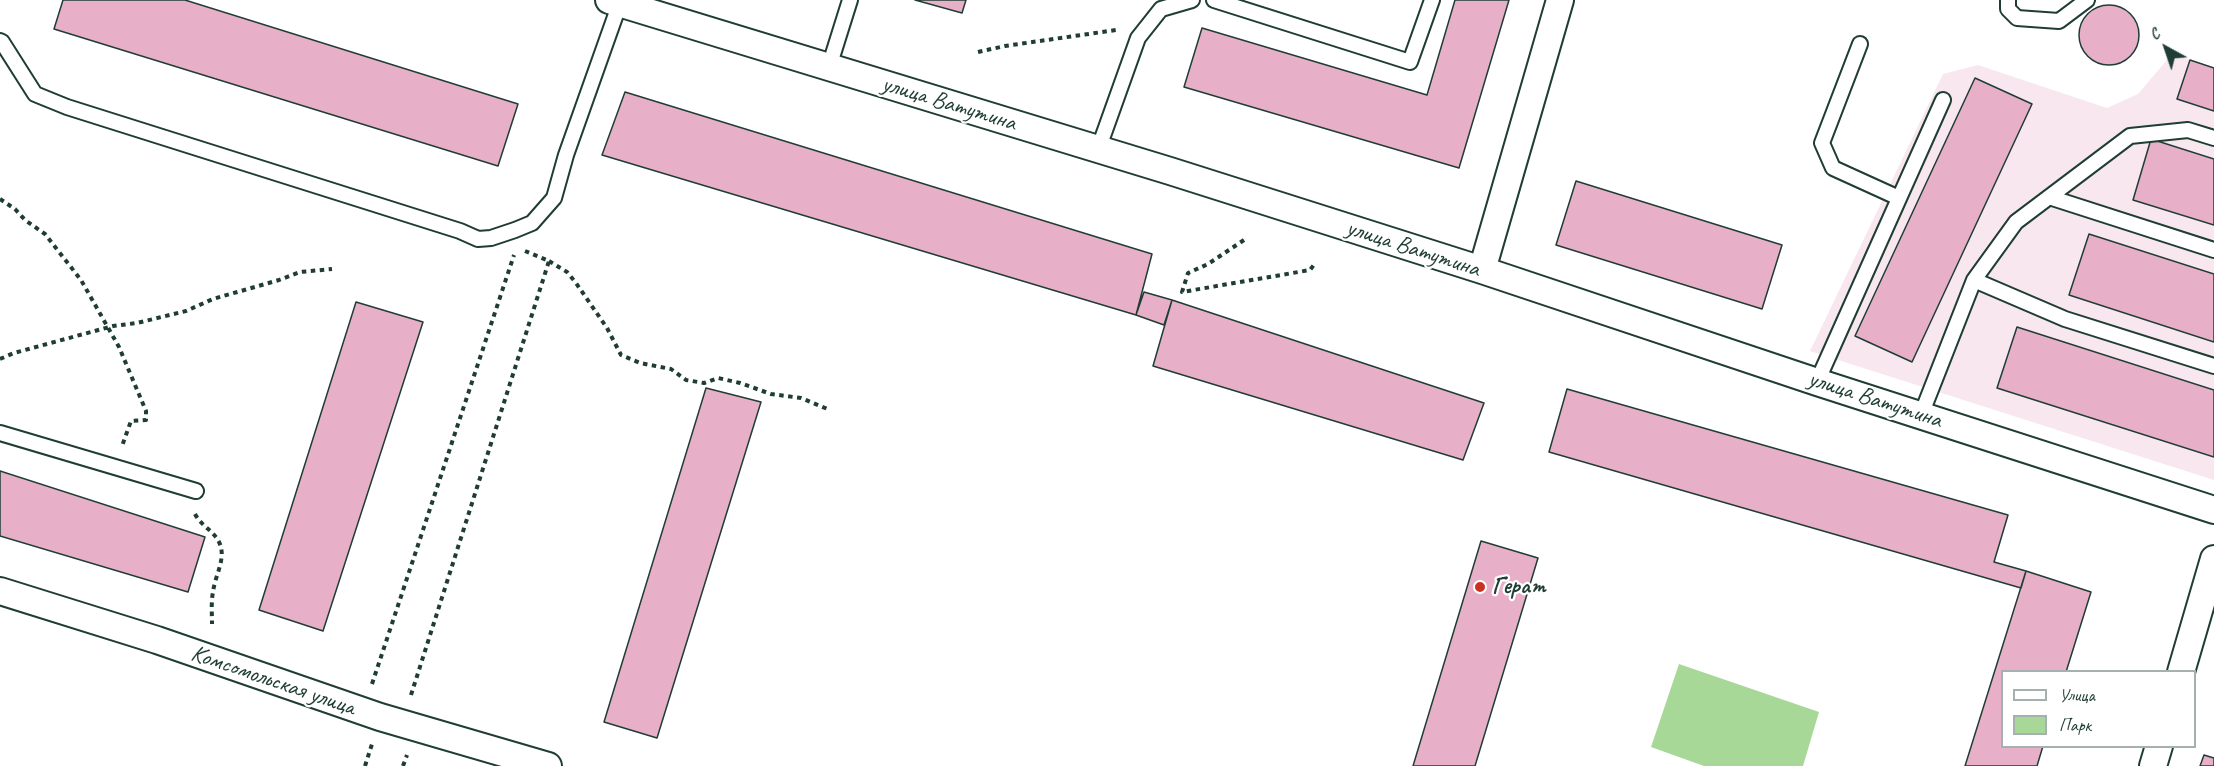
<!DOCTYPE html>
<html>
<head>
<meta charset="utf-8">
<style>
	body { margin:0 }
	#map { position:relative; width:2214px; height:766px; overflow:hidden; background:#fff; font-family:Caveat,sans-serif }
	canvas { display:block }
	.legend { position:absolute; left:2001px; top:670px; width:195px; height:78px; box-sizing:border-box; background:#fff; border:2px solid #a5b1ae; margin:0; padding:8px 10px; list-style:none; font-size:18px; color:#1f3d34 }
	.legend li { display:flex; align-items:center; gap:12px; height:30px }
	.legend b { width:30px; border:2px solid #a5b1ae }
	.north { position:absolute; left:2136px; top:18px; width:60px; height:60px; -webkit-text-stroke:4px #fff; paint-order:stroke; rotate:320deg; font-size:16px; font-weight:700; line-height:24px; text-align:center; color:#1f3d34 }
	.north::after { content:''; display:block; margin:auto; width:21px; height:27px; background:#1f3d34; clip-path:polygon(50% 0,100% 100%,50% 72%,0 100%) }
</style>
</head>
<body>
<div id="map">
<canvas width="2214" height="766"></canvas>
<ul class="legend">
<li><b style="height:8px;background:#fff"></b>Улица</li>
<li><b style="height:16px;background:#a7d898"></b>Парк</li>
</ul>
<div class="north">С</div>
</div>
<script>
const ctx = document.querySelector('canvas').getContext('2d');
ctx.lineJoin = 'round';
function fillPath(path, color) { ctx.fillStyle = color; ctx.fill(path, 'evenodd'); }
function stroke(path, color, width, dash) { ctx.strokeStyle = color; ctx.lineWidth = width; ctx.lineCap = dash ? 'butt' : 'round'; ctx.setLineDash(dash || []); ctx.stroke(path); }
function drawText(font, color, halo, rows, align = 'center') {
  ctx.font = font + ' Caveat,sans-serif'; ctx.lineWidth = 4.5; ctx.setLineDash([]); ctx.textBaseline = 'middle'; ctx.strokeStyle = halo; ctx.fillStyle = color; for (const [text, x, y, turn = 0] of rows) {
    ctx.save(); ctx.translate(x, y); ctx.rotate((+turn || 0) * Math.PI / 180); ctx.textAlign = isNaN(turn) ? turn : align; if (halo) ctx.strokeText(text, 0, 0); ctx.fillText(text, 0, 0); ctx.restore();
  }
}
const built = new Path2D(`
	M2172,54L2214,67V480L1810,351L1943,74L1978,65L2107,108L2138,94Z`);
const green = new Path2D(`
	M1679,664L1819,712L1803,766H1704L1651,747Z`);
const building = new Path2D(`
	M63,0H185L518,104L498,166L54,29Z
	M915,0H966L962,13Z
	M1455,0H1509L1459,168L1184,87L1202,28L1427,95Z
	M2079 35a30 30 0 1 1 60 0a30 30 0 1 1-60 0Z
	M2190,60L2214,68V111L2177,99Z
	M1975,78L2032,104L1912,362L1855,336Z
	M625,92L1152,254L1136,315L602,155Z
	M2151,139L2214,159V225L2133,200Z
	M1576,181L1782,245L1762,309L1556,245Z
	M2089,234L2214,274V342L2069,295Z
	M1144,292L1172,300L1164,325L1136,315Z
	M1172,300L1484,403L1463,460L1153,366Z
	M356,302L423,322L323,631L259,610Z
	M2017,327L2214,390V457L1997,388Z
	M706,388L761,402L657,738L604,722Z
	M1567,389L2008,515L1994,562L2026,571L2021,588L1549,452Z
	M0,471L205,537L188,592L0,536Z
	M1481,541L1538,558L1475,766H1413Z
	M2026,571L2091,592L2066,672H2002V746H2043L2037,766H1965Z
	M2204,755L2214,758V766H2200Z`);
const path = new Path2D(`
	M978,52L1005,46L1116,30
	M0,199L15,209L25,220L45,234L81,280L119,347L146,411V420L131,421L122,446
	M1244,240L1208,264L1188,273L1182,292L1310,270L1316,262
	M549,261L567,272L576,283L607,328L621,355L640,363L671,369L686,380L704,383L718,378L740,383L771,394L801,398L830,410
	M0,359L14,353L113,326L137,323L186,311L213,299L279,280L300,272L332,269
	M195,514C201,526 213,530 219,542C227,558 215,575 213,592C211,602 212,614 212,624
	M372,684L514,255
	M411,695L549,261L525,251
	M365,766L372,744
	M403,766L407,755`);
const lane = new Path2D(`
	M1214,0L1410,62L1432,0
	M2008,0V9L2017,18L2059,21L2087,0
	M0,41L2,42L35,94L67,107L460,231L478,239L491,238L515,230L532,223L554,198L566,155L621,0
	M1860,44L1822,143L1833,168L1899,198
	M829,67L850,0
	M1098,150L1138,38L1161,9L1192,0
	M2049,197L2214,250
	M1974,280L2065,319L2214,366
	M1817,382L1943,100
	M1921,415L1974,280L2016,222L2130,136L2188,130L2214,138
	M0,433L196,491`);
const street = new Path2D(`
	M609,0L1170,171L1482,270L1817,382L2214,510
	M1482,270L1560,0
	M0,591L157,640L380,717L548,766
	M2181,672L2214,559
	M2153,766L2159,746`);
const markers = [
	[1480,587,6,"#c8321e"]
];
const streetNames = [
	["улица Ватутина",949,104,17],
	["улица Ватутина",1413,249,18],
	["улица Ватутина",1875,400,18],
	["Комсомольская улица",273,681,19]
];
const poiNames = [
	["Герат",1492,587]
];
fillPath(built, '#f8e7ee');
fillPath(green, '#a7d898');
fillPath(building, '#e7b0c8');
stroke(building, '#1f3d34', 1.5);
stroke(lane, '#1f3d34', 18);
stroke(street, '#1f3d34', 30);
stroke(path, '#1f3d34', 4, [4.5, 4.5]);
stroke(lane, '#fff', 14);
stroke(street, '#fff', 26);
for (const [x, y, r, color] of markers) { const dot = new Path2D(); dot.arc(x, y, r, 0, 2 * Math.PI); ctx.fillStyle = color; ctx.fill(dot); stroke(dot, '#fff', 2); }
drawText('24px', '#1f3d34', '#fff', streetNames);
drawText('bold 24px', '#1f3d34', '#fff', poiNames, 'left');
</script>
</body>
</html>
